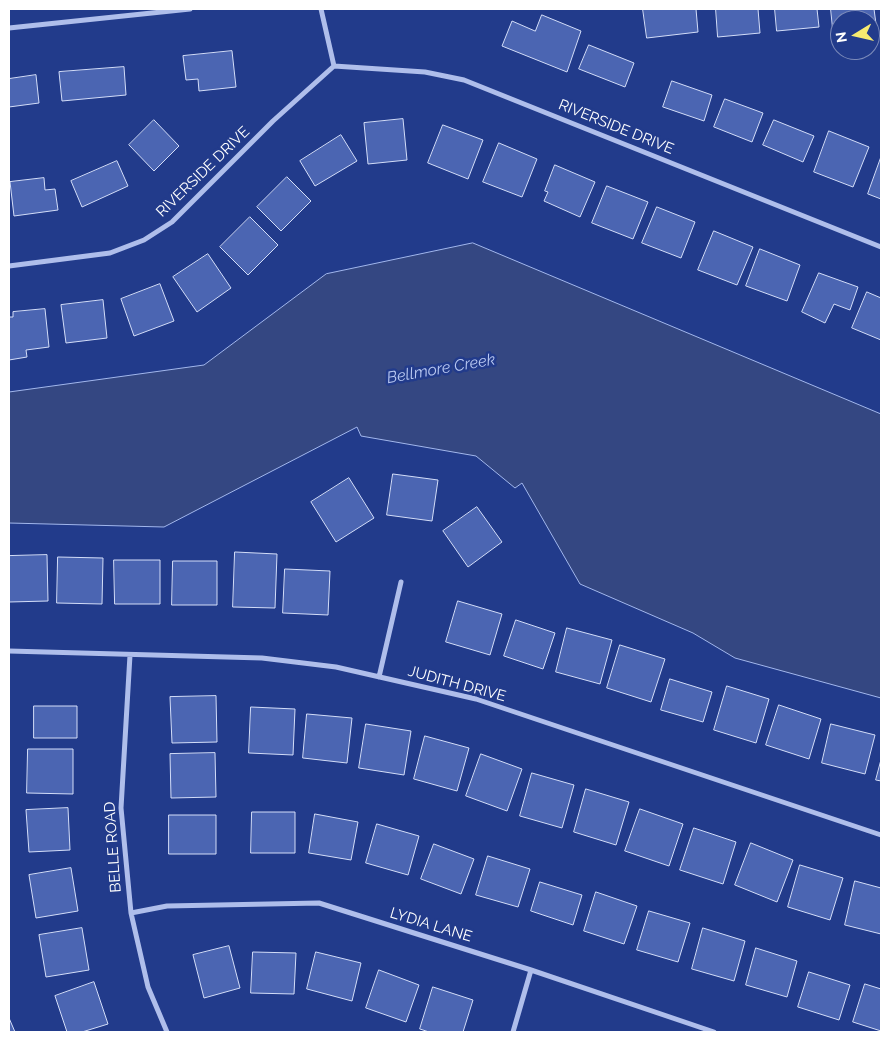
<!DOCTYPE html>
<html>
<head>
<meta charset="utf-8">
<style>
	body { margin:0 }
	#map { position:relative; width:890px; height:1041px; overflow:hidden; background:#223b8b; font-family:Raleway,sans-serif }
	canvas { display:block }
	.frame { position:absolute; inset:0; border:10px solid #fff; pointer-events:none }
	.north { position:absolute; left:830px; top:10px; width:50px; height:50px; box-sizing:border-box; background:#223b8b; border:1px solid #7a89b9; border-radius:50%; rotate:261deg; font-size:14px; font-weight:700; line-height:20px; text-align:center; color:#fff }
	.north::after { content:''; display:block; margin:auto; width:18px; height:22px; background:#f7ea70; clip-path:polygon(50% 0,100% 100%,50% 72%,0 100%) }
</style>
</head>
<body>
<div id="map">
<canvas width="890" height="1041"></canvas>
<div class="frame"></div>
<div class="north">N</div>
</div>
<script>
const ctx = document.querySelector('canvas').getContext('2d');
ctx.lineJoin = 'round';
function fillPath(path, color) { ctx.fillStyle = color; ctx.fill(path, 'evenodd'); }
function stroke(path, color, width, dash) { ctx.strokeStyle = color; ctx.lineWidth = width; ctx.lineCap = dash ? 'butt' : 'round'; ctx.setLineDash(dash || []); ctx.stroke(path); }
function drawText(font, color, halo, rows, align = 'center') {
  ctx.font = font + ' Raleway,sans-serif'; ctx.lineWidth = 5; ctx.setLineDash([]); ctx.textBaseline = 'middle'; ctx.strokeStyle = halo; ctx.fillStyle = color; for (const [text, x, y, turn = 0] of rows) {
    ctx.save(); ctx.translate(x, y); ctx.rotate((+turn || 0) * Math.PI / 180); ctx.textAlign = isNaN(turn) ? turn : align; if (halo) ctx.strokeText(text, 0, 0); ctx.fillText(text, 0, 0); ctx.restore();
  }
}
const water = new Path2D(`
	M473,243L881,414V698L735,658L693,633L580,584L522,483L515,488L476,456L361,436L357,427L164,527L9,523V392L204,365L326,274Z`);
const building = new Path2D(`
	M643,9H696L698,32L647,38Z
	M716,9H758L760,33L718,37Z
	M775,9H817L819,27L777,31Z
	M831,9H874L876,24H870V20H840V28L833,29Z
	M542,15L581,31L567,72L502,46L512,21L535,31Z
	M589,45L634,63L625,87L579,69Z
	M232,51L236,87L199,91L198,79L186,80L183,56Z
	M124,67L126,95L62,101L59,72Z
	M36,75L39,103L9,107V79Z
	M672,81L712,95L704,121L663,107Z
	M725,99L763,113L752,142L714,127Z
	M403,119L407,160L368,164L364,123Z
	M154,120L179,146L154,171L129,145Z
	M774,120L814,136L803,162L763,145Z
	M443,125L483,140L468,179L428,163Z
	M829,131L869,147L853,187L814,172Z
	M341,135L357,161L315,186L300,161Z
	M499,143L537,159L522,197L483,182Z
	M881,157V199L868,194Z
	M117,161L128,186L82,207L71,181Z
	M555,165L595,182L580,217L544,201L548,192L545,191Z
	M287,177L311,201L281,231L257,207Z
	M44,178L45,190L55,189L58,210L14,216L10,182Z
	M607,186L648,202L633,239L592,223Z
	M657,207L695,222L681,258L642,243Z
	M250,217L278,245L248,275L220,247Z
	M714,231L753,247L737,285L698,270Z
	M760,249L800,265L787,301L746,286Z
	M208,254L231,288L197,312L173,277Z
	M819,273L858,287L850,310L834,304L825,323L802,312Z
	M160,284L174,321L134,336L121,299Z
	M867,292L881,298V340L852,328Z
	M103,300L107,338L66,343L61,305Z
	M45,309L49,347L26,350L27,357L9,360V317H13V312Z
	M393,474L438,480L432,521L387,515Z
	M349,478L374,518L336,542L311,502Z
	M477,507L502,542L468,567L443,531Z
	M235,552L277,554L275,608L233,607Z
	M47,555L48,601L9,602V556Z
	M58,557L103,558L102,604L57,603Z
	M114,560H160V604H115Z
	M173,561H217V605H172Z
	M285,569L330,571L328,615L283,613Z
	M458,601L502,614L490,655L446,642Z
	M516,620L555,633L543,669L504,656Z
	M567,628L612,640L600,684L556,672Z
	M620,645L665,659L651,702L607,688Z
	M670,679L712,692L703,722L661,710Z
	M727,686L769,699L756,743L714,730Z
	M216,696L217,742L172,743L170,697Z
	M779,705L821,719L809,759L766,745Z
	M34,706H77V738H34Z
	M251,707L295,709L293,755L249,753Z
	M307,714L352,718L347,763L303,758Z
	M366,724L411,731L404,775L359,768Z
	M831,724L875,735L865,774L822,763Z
	M425,736L469,748L457,791L414,779Z
	M28,749H73V794L27,793Z
	M215,753L216,797L171,798L170,754Z
	M481,754L522,769L507,811L466,796Z
	M881,760V781L876,780Z
	M532,773L574,785L562,828L520,816Z
	M586,789L629,802L616,845L574,832Z
	M68,808L70,850L29,852L26,810Z
	M640,809L683,824L669,866L625,851Z
	M252,812H295V853H251Z
	M315,814L358,822L351,860L309,853Z
	M169,815H216V854H169Z
	M377,824L419,836L408,875L366,863Z
	M694,828L736,842L723,884L680,870Z
	M751,843L793,860L777,902L735,885Z
	M434,844L474,859L461,894L421,879Z
	M488,856L530,869L518,907L476,895Z
	M800,865L843,878L830,920L788,907Z
	M71,868L78,911L36,918L29,875Z
	M855,881L881,888V934L845,925Z
	M540,882L582,895L573,925L531,911Z
	M596,892L637,906L624,944L584,931Z
	M649,911L690,923L678,962L637,950Z
	M82,928L89,970L46,977L39,935Z
	M703,928L745,941L734,981L692,969Z
	M229,946L240,988L204,998L193,955Z
	M756,948L797,961L787,997L746,985Z
	M253,952L296,953L294,994L251,993Z
	M316,952L361,963L352,1001L307,989Z
	M379,970L419,985L406,1022L366,1008Z
	M809,972L850,985L839,1020L798,1007Z
	M94,982L108,1024L82,1032H67L55,996Z
	M865,984L881,989V1031L853,1022Z
	M433,987L473,1000L463,1032H429L420,1029Z
	M9,1018L15,1032H9Z`);
const minor = new Path2D(`
	M9,28L190,9
	M334,66L425,72L464,80L881,247
	M9,266L110,253L144,240L172,222L273,121L334,66L321,9
	M9,651L262,658L336,667L476,699L881,835
	M130,655L121,808L131,913L148,987L167,1032
	M379,677L401,582
	M131,913L167,906L319,903L531,970L714,1032
	M513,1032L531,970`);
const streetNames = [
	["RIVERSIDE DRIVE",616,127,22],
	["RIVERSIDE DRIVE",203,172,-44],
	["JUDITH DRIVE",457,684,15],
	["BELLE ROAD",113,847,-94],
	["LYDIA LANE",431,925,17]
];
const waterNames = [
	["Bellmore Creek",441,369,-10]
];
fillPath(water, '#344782');
stroke(water, '#a2b7ec', 1);
fillPath(building, '#4b65b2');
stroke(building, '#d3ddf8', 1);
stroke(minor, '#afbeeb', 5);
drawText('15px', '#fff', '#223b8b', streetNames);
drawText('italic 16px', '#bac9f2', '#223b8b', waterNames);
</script>
</body>
</html>
